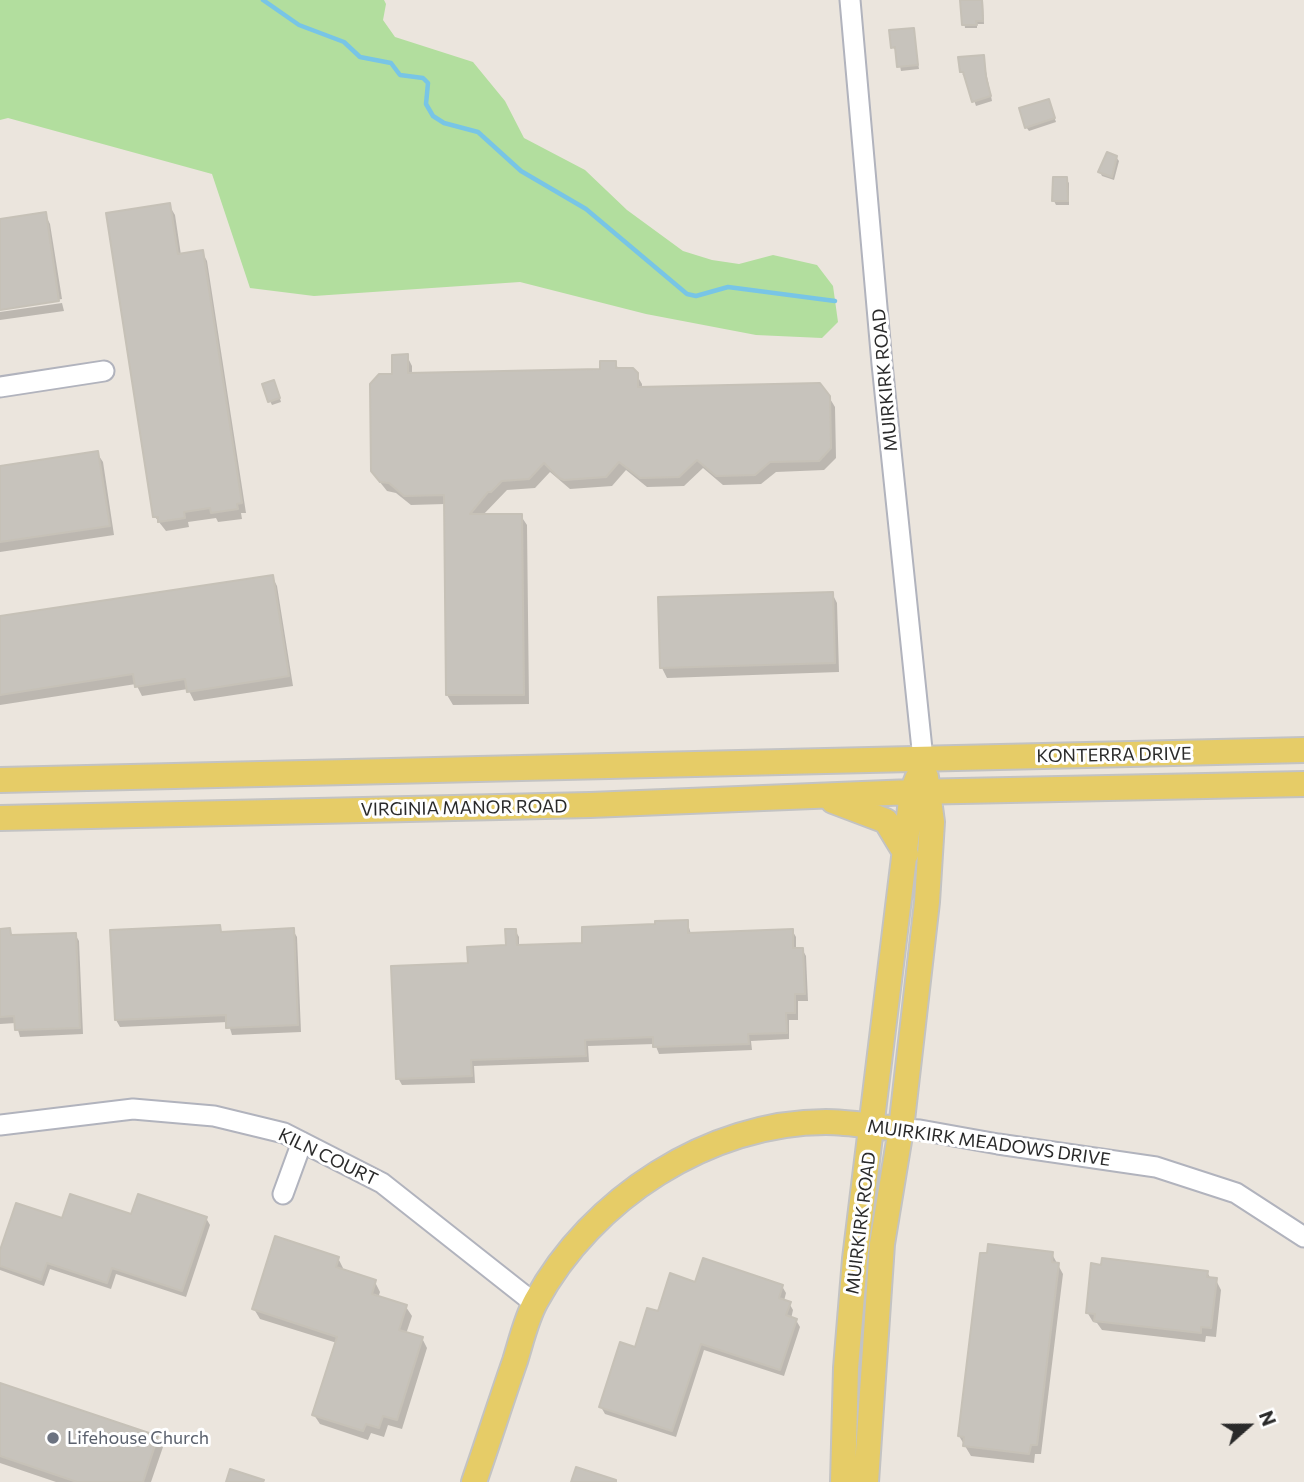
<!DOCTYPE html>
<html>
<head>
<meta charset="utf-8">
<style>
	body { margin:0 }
	#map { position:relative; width:1304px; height:1482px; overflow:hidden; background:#ebe5dd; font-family:Commissioner,sans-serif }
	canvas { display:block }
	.north { position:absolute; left:1213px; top:1391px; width:70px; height:70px; -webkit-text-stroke:5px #fff; paint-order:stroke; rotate:69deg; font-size:19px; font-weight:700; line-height:28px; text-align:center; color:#2a2a2a }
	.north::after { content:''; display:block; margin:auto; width:24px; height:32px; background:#2a2a2a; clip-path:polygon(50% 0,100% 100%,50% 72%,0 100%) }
</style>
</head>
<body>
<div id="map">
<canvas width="1304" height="1482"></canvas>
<div class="north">N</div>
</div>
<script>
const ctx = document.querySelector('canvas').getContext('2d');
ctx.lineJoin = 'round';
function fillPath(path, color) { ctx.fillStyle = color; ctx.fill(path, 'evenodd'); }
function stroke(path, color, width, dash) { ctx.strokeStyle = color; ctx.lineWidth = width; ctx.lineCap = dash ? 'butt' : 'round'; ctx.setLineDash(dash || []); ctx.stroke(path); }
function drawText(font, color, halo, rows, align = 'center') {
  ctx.font = font + ' Commissioner,sans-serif'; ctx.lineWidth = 6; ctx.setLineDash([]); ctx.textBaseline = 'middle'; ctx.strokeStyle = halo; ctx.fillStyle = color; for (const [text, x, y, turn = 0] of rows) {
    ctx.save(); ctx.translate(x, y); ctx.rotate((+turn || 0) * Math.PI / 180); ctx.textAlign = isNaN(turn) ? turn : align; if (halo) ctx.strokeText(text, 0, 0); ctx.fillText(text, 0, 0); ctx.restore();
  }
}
const green = new Path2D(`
	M0,0H384L386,4L383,20L395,37L473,62L505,101L524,138L585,170L627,210L683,251L712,260L739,264L773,255L817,265L833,286L838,322L822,338L756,335L646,314L520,282L314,296L250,288L212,174L8,118L0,120Z`);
const shadow = new Path2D(`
	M962,0H983L984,24H977V28H965Z
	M913,30L919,69L901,71L897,51L892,47Z
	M983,56L992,101L976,106L966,76L962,74L972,73Z
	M1050,105L1056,122L1029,131L1026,127Z
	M1116,157L1119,161L1114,180L1102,176L1100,172Z
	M1066,179L1069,183V205H1056L1054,201Z
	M169,205L175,215L181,255L202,252L207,261L246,513H241L242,519L218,522L216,518L188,522L189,527L166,531L155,517Z
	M45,214L50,224L62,299L0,309V221Z
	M62,303L64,311L0,320V312Z
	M407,356L412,366V375L602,371L615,362L619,370L636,374L642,384V389L829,397L835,407L836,458L824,470L776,472L761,484L723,485L703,468L684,486L647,487L626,470L612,486L570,489L550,472L535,488L507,490L482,516H521L527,525L529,704L453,705L447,695L445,504L411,505L396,493L387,491L379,481L394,375Z
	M276,386L281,402L272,405L270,401Z
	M97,453L103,462L114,535L0,552V467Z
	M272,576L277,586L293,686L194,701L188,689L142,696L136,684L0,705V618Z
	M832,593L837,603L839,672L667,678L662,668Z
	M687,921L691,934L792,930L796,937V950L802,949L806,956L808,1001H798V1020H789V1039L751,1041L752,1050L659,1054L655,1044L588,1046L589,1062L474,1066L475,1083L402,1085L398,1078L470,964L508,947L515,930L519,937V947L584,944L657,926Z
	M219,927L223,934L293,930L297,937L301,1032L232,1035L228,1022L120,1027L116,1020Z
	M10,930L13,937L75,934L79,941L83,1034L20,1037L16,1023L0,1024V931Z
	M133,1216L206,1218L210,1225L186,1297L116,1274L111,1289L50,1269L44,1286L0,1270V1255Z
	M1052,1254L1063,1274L1041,1454H1035L1034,1463L971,1456L959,1436Z
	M338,1258L343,1268L342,1271L375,1282L380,1292L378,1298L406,1307L412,1316L406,1334L422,1338L427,1348L402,1429L388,1425L384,1437L371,1433L368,1440L320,1424L314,1415L337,1343L260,1319L254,1309Z
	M1207,1272L1211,1279L1216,1280L1221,1290L1216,1337L1206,1336L1205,1342L1102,1330L1097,1323L1093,1322L1087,1312Z
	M696,1284L782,1286L786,1293L784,1301L789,1303L793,1310L791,1319L796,1320L800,1327L784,1376L704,1350L676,1437L605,1414L601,1407L659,1313Z
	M0,1385L157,1437L163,1447L151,1482H56L0,1463Z`);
const stream = new Path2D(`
	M263,0L299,25L344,42L360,57L391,63L400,75L423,78L428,83L426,104L433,116L444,123L478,132L521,171L586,209L687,294L696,296L728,287L835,301`);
const building = new Path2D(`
	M960,0H982L983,21H976L977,25H962Z
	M914,28L918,65L897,67L895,47L891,48L889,30Z
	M984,55L986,77L991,96L972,102L963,72H960L958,57Z
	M1049,99L1055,118L1025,128L1019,108Z
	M1107,152L1117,156L1112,177L1098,172Z
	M1053,177H1067L1068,201H1052Z
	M170,203L178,254L203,250L242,503L237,504L238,509L211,513L210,508L184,512L185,518L158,522V517H153L106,213Z
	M46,212L59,301L0,310V219Z
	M408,354V373L600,369V361H616V368H633L638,373V387L820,383L830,396L831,448L819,461L770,462L755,475L716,476L697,460L679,477L640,478L619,462L606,477L564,480L559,478L544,463L529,479L502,481L491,492H488L470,514H522L524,695H446L444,495L404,496L389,483L380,482L371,471L370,384L379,374H392V355Z
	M274,380L280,398L268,402L262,384Z
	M98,451L110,526L0,542V466Z
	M273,575L289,676L187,692L185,679L135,687L133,674L0,695V616Z
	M833,592L835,663L660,668L658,597Z
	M688,920V933L793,929V948H803L805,994H795V1013H786L787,1033L748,1034L749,1044L653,1047V1037L585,1040L586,1056L471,1060L472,1076L396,1079L391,966L468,963L467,947L506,945L505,929H516L517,945L582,943V927L655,924V921Z
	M220,925L221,932L294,928L298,1025L226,1028V1015L115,1020L110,930Z
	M10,928L11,935L76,933L80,1028L15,1030L14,1016L0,1017V929Z
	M70,1194L131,1214L138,1194L207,1217L182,1291L112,1268L107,1283L47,1263L41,1280L0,1266V1250L16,1203L62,1218Z
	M275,1236L339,1257L336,1267L376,1280L372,1294L407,1305L399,1330L423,1337L397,1420L383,1416L379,1428L366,1424L363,1431L312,1415L337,1337L252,1309Z
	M988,1244L1053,1252L1052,1262L1059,1263L1037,1445H1031L1029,1454L963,1446L964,1437L958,1436L980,1253H987Z
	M703,1258L783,1285L779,1298L791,1302L786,1315L797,1319L780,1370L701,1344L672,1431L599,1407L620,1342L635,1347L647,1308L658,1311L670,1273L695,1282Z
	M1102,1258L1208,1271L1207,1277L1217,1278L1211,1328L1201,1327V1333L1094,1321L1095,1314L1086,1313L1091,1263L1101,1265Z
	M0,1383L158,1436L143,1482H77L0,1456Z
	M576,1467L616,1480V1482H571Z
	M230,1469L264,1480L263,1482H226Z`);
const minor = new Path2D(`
	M850,0L882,364L923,759
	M0,387L104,371
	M0,1125L133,1109L214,1116L284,1133L382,1183L534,1303
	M901,1129L920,1130L998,1144L1156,1167L1236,1193L1304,1237
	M283,1194L302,1142`);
const major = new Path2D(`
	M0,780L1304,750
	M833,801L886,821L906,854
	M0,818L590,805L912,792L1304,784
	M474,1482C488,1442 501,1401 515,1361C521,1342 526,1319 536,1301C591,1199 709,1122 826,1122C847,1122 869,1126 890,1128
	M843,1482L846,1368L855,1259L912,792L917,779
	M866,1482L882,1244L901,1129L927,902L932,822L926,777`);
const markers = [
	[53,1438,7,"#6b7280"]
];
const streetNames = [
	["MUIRKIRK ROAD",885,380,-95],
	["KONTERRA DRIVE",1114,755,-1],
	["VIRGINIA MANOR ROAD",464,808,-1],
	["MUIRKIRK MEADOWS DRIVE",989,1143,8],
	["KILN COURT",328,1157,26],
	["MUIRKIRK ROAD",861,1223,-83]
];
const worshipNames = [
	["Lifehouse Church",67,1438]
];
fillPath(green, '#b2de9e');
fillPath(shadow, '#0003');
stroke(stream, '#78c5e6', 4.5);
fillPath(building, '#c7c3bc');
stroke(building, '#c6c1b7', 2);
stroke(minor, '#b1b3bd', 23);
stroke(major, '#c3c3c3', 28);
stroke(minor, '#fff', 19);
stroke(major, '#e6cc67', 24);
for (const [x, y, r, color] of markers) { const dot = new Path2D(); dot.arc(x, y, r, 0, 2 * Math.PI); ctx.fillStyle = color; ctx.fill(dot); stroke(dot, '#fff', 2.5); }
drawText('18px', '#2a2a2a', '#fff', streetNames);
drawText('18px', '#5b616d', '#fff', worshipNames, 'left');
</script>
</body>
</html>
